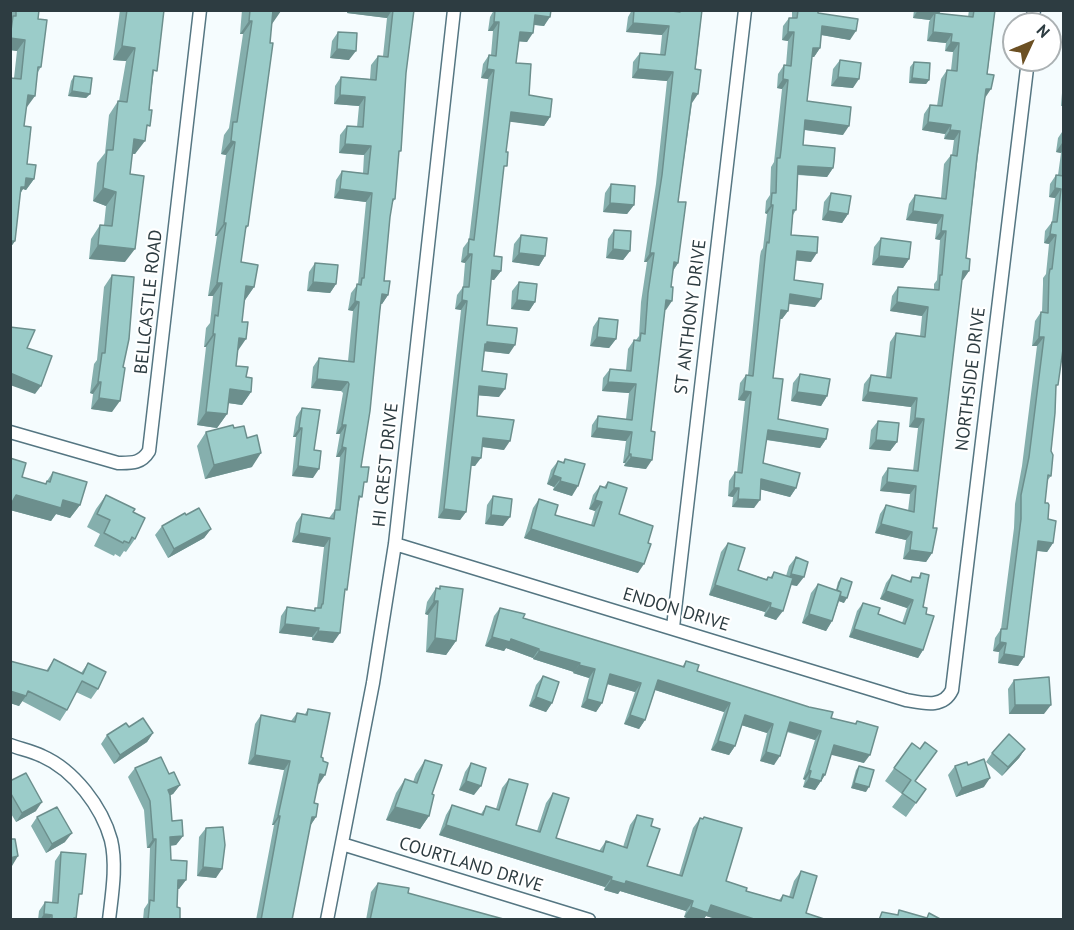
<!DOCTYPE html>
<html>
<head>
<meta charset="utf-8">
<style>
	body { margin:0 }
	#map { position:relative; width:1074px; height:930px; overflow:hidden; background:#f5fcfe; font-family:"PT Sans",sans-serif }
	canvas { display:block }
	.frame { position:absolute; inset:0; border:12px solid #2d3c41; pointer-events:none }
	.north { position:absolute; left:1002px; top:12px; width:60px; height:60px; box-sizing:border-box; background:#fff; border:2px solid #abb1b3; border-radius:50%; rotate:46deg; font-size:16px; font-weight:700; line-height:24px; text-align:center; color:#2d3c41 }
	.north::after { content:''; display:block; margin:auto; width:21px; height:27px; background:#6c5023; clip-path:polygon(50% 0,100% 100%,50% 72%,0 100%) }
</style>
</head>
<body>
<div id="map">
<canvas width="1074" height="930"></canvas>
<div class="frame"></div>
<div class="north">N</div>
</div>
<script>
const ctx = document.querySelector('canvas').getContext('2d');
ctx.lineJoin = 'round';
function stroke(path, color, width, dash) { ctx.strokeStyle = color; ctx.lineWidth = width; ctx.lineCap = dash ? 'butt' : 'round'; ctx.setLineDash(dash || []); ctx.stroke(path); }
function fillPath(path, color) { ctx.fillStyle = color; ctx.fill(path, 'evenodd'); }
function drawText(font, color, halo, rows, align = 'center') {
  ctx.font = font + ' "PT Sans",sans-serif'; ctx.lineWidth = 4.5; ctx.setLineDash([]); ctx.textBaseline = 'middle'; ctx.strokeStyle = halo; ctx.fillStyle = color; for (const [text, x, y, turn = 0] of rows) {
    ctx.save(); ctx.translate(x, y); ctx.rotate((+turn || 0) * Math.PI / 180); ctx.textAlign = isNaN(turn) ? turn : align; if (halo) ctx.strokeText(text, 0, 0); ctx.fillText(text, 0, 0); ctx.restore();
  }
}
const minor = new Path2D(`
	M1032,24L1034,10
	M10,432L118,463C131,463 141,464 149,451L200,10
	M395,544L906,700C923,703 943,709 952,690L1028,60
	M673,627L745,10
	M10,745C21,749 32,751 42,756C74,770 102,807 111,840C117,865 112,894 109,920
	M342,844L589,920
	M327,920L373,683L395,544L454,10`);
const wall = new Path2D(`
	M10,10H39L38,19L41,67L38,72L26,107L24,126L27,164L34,179L26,190L23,189L20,194L15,241L10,248V78H14L17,51L10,50Z
	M120,10H164L153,78L146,131L135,154H132L130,174L125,262L89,259L91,239L100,225H104L106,206L93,201L97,163L105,153L109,115L118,101H119L126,61L113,60Z
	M242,10H281L272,23L248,226L245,230L241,262L254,287L245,300H244L236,366L246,377L251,392L242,405L228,403L227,414L217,428L197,425L206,347H204L206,328L210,323L213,296H208L217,236H215L226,155L221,154L224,135L229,128L243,34H240Z
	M347,10H414L406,73L395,199L392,203L390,217L384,281L388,295L382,304L381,303L361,467L363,488L359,502L344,593L333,643L312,640V637L279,633L281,616L287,607L314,610L315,608H317L324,547L292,542L296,523L302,514L329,518L335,510L340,457H336L340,434H336L343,393L341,391L311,388L313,367L319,358L348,361L353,311L348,310L351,293L358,284L366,202L334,198L336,180L342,171L363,173L364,155L339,153L340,135L347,126L357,127L359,106L334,104L335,86L341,77L370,79L371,65L378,56H383L387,18L347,13Z
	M494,10H551L544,26L534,25L527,42L519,41L516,63L529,95L550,117L544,126L509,121L494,256L501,271L494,280L491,279L487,325L509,354L484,351L482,371L499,397L478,395L477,416L504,450L482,447L475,466H471L466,512L460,520L438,518L461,310L455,309L457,295L463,287L465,263L461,262L463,248L469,240L488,79L481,78L483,64L489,55H491L493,31H488L490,17Z
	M632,10H663L675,12V10H702L692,103L678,202V263L673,271L665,310L646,469L624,466L625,463H623L626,441L591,437L592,425L598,416L626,419L629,393L602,391L603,378L610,369L626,370L628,349L634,340H636L639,336L641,302L647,262H644L656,184L667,81L632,78L633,62L640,53L660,55L662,35L626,32L628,17Z
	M792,10H818V13L850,40L821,35L820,48L814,57H812L807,101L843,135L804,130L803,145L833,168L827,177L798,175L796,210L793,215L791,235L811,262L796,260L794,280L815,307L789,304L788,311L782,319H780L773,378L778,419L826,439L820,448L766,440L763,463L796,488L790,497L760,489L754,508L732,507L733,497L728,496L729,481L735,472L737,473L745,401L738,400L740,383L746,375H748L760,256L761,251L763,248L767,214L765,213L766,201L770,195L771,167L774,162L782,89L777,88L778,74L784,65H786L788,41L782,40L783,26L789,18H792Z
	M914,10H941L939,14L968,17L969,10H995L966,258L969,271L962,280L933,528L932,553L926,562L903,559L906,540L875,533L880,514L886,505L908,511L910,494L880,491L882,477L888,468L913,471L918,428L909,427L911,407L862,401L864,384L871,375L886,377L890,342L896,333L920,336L922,316L890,311L892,296L898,287L934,290V284L937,280L940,240L935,239L937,224L906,220L909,204L915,195L941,198L944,164L951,155H952L954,140L944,139L945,134L922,130L924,114L930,105L937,106L941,79L947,70H951L953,52L945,51L946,43L927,41L929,22L930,20L913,18Z
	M338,32L349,60L330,58L332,41Z
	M840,60L853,88L831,86L833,69Z
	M914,62L929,80L926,84L909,83L910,67Z
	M74,76L90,94L86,98L68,96L71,81Z
	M1064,92V106H1061L1062,93Z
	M1064,129V351H1062L1056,388L1051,451V476L1047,481L1045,503L1053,543L1047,552L1037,551L1024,657L1018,666L998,663L999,652L993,651L995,638L1001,629L1014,528L1015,504L1022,466L1037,346H1032L1035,321L1041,312H1042L1043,284V278L1046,274L1049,244L1044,243L1045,231L1052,222L1055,198L1049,197L1050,184L1056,175H1058L1061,153L1056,152L1058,138Z
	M611,184L634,205L627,214L603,212L605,193Z
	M831,193L848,214L842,223L822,220L824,202Z
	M614,230L630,251L623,260L606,258L608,239Z
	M521,235L545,256L539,266L512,262L514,244Z
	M881,238L909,259L903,268L872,265L874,247Z
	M315,263L336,284L330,293L307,291L309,272Z
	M112,275V412L91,409L93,394L90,393L94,364L97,360L104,287Z
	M519,282L535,302L529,311L511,309L512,291Z
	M599,318L616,339L609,348L590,346L593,327Z
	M800,374L827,396L821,406L791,401L793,383Z
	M302,408L313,478L292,476L296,437H293L296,417Z
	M878,421L897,442L890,451L869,449L871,430Z
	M234,428L252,467L205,479L197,446L206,432Z
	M10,458L22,477L45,484L53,472L80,505L70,518L56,514L51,521L10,510Z
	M565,459L572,496L553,490L554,487L547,484L551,470L558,461L563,462Z
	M608,482L638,573L524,538L533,508L539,499L555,515L591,525L595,511L589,509L593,495L600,486L604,487Z
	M106,495L133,512L135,539L126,552L124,551L120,557L115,554L114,556L94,546L100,534L87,527L96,509Z
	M493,496L503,526L485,524L487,505Z
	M186,515L211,529L204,538L168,558L155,535L162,526Z
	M728,543L738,570L766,579L768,577L770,578L774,572L786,576L789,566L796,557L797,586L791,585L776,620L764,616L765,612L709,595L721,552Z
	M921,573L923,607L926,614L923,650L918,658L849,637L857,611L863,603L878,614L902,623L907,608L880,599L886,583L892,575L909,582L912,577L918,578Z
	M841,578L844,603L839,601L832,621L826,631L802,623L811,593L818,584L836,590L838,582Z
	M440,586L456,641L446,655L426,652L428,615L425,614L427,602L436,588L439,589Z
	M500,608L523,618L682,667L686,661L697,671L831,718L854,724L857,721L864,763L831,754L825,775L815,790L803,787L805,780L803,779L815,740L787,732L774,765L760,761L767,733L741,725L735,746L729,755L711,750L724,712L655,690L645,720L639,729L624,724L635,692L607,684L602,703L596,712L581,707L589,678L573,673L574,672L533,659V658L506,648L504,651L485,646L494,616Z
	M54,659L81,673L88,663L98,689L91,699L76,692L67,710L60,721L22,701L19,706L10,703L46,671Z
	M543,676L552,703L546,712L529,706L536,685Z
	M1014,680L1044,714H1009L1008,689Z
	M308,709L321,757L319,784H318L314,803L316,817L310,826L292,920H256L274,825H272L284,770L248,764L255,724L261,715L291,721L297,713L305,714Z
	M129,727L153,733L147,742L114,764L101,744L107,735Z
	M912,743L915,781L926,789L906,817L892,807L902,794L885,781Z
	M1025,749L1019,758L1002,776L986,762L992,753Z
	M425,760L432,794L429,816L420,829L386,820L396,793L405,779L413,782L416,774Z
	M471,763L474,795L459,790L465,772Z
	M968,765L984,787L956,797L948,775L955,766Z
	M859,766L866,792L851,788L856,770Z
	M135,768L169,774L180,785L173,794L170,795L172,821L183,836L176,845L170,846L171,860L186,880L179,889H178L177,907L180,920H143L144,909L148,903L150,848H147L144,810L128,777Z
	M509,779L516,825L537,831L546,803L553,793L556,838L599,851L606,841L623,847L630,825L637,815L651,826L647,866L679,875L693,828L700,818L703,819L704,817L726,881L746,891L779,900L783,895L789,897L794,881L801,871L806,913L827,920H719L706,916L703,920H692L684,917L686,911L620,891L618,894L604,890L605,887L439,835L446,815L452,805L481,814L486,806L496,809L502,788Z
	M10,781L36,811L16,822L10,812Z
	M37,817L65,842L46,853L31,826Z
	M206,828L216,878L197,876L199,837Z
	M61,852L78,899L76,919V920H38L39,911L45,902H52L55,861Z
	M378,883L408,893L507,920H366L371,892Z`);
const shadedWall = new Path2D(`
	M273,10L281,11L272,24Z
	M349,10H392L387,18L347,13Z
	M918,10H934L941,11L934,20L935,13L930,20L913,18Z
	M535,15L550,17L544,26L529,24Z
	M249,21H252L243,34H240Z
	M494,22H499L493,31H488Z
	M633,23L669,26L662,35L626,32Z
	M822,26L856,31L850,40L816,34Z
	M520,32L533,33L527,42L513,41Z
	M788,32H794L788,41L782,40Z
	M933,32L952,34L946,43L927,41Z
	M10,38L25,40L17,51L10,50Z
	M951,42L959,43L953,52L945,51Z
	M122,46L135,48L126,61L113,60Z
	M813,48H820L814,57H807Z
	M337,49L356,51L349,60L330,58Z
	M487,69L494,70L488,79L481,78Z
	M638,69L673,72L667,81L632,78Z
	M838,77L859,79L853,88L831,86Z
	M912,78L929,80L926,84L909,83Z
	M783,79L788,80L782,89L777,88Z
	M986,89H991L985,98Z
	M72,91L90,94L86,98L68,96Z
	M693,93L698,94L692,103L686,102Z
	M28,95L35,96L27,107L20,106Z
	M340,95L365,97L359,106L334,104Z
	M511,112L550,117L544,126L504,121Z
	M805,120L849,126L843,135L799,129Z
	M928,122L951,125L945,134L922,130Z
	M950,130L960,131L954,140L944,139Z
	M134,139L145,141L135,154L124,153Z
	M231,141L235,142L226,155L221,154Z
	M1062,143H1064V149L1061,153L1056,152Z
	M345,144L371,146L364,155L339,153Z
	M798,166L833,168L827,177L792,174Z
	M26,178L34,179L26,190L23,189L17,198H13Z
	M103,188L116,192L106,206L93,201Z
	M1055,188L1061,189L1055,198L1049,197Z
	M340,189L372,193L366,202L334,198Z
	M610,203L634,205L627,214L603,212Z
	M771,205H773L767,214L765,213Z
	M828,211L848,214L842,223L822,220Z
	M913,211L943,215L937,224L906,220Z
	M224,223H226L217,236H215Z
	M941,231H946L940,240L935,239Z
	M1050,234L1056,235L1049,244L1044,243Z
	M10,241H15L10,248Z
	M98,245L135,249L125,262L89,259Z
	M613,249L630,251L623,260L606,258Z
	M797,251L817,253L811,262L791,260Z
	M519,253L545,256L539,266L512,262Z
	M650,253H654L647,262H644Z
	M468,254H472L465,263L461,262Z
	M879,256L909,259L903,268L872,265Z
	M674,262L678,263L672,272Z
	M492,270L501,271L494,280L486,279Z
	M963,271H969L963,280H957Z
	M313,282L336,284L330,293L307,291Z
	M217,283H222L213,296H208Z
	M246,286L254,287L245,300L237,299Z
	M382,294L388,295L382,304L376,303Z
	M790,294L821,299L815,307L784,303Z
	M462,300L467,301L461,310L455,309Z
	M517,300L535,302L529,311L511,309Z
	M666,300L672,301L666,310L660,309Z
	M355,301L359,302L353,311L348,310Z
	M897,302L928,307L922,316L890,311Z
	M781,310L788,311L782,319H775Z
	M213,334H215L206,347H204Z
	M597,337L616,339L609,348L590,346Z
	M1039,337H1044L1037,346H1032Z
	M239,338L246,339L237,352Z
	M487,342L515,345L509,354L482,351L485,344Z
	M10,373L41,386L35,394L10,385Z
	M317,379L348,382L341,391L311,388Z
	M98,382H101L93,394L90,393Z
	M608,382L636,384L629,393L602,391Z
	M479,386L505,389L499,397L473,395Z
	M230,389L251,392L242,405L221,402Z
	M744,391L751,392L745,401L738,400Z
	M797,392L827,396L821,406L791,401Z
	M868,392L917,398L911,407L862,401Z
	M99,398L120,401L112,412L91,409Z
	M206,412L227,414L217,428L197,425Z
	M915,418L924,419L918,428L909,427Z
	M342,425H346L340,434H336Z
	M299,428H302L296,437H293Z
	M597,428L632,432L626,441L591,437Z
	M768,430L826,439L820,448L762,439Z
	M483,438L510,441L504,450L477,446Z
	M876,440L897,442L890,451L869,449Z
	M342,447L346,448L340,457H336Z
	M261,453L252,467L205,479L214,465Z
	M629,454H631L625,463H623Z
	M472,457L481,458L475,466L466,465Z
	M631,457L652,460L646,469L624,466Z
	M298,466L319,469L313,478L292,476Z
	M553,475L561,478L554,487L547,484Z
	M761,479L796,488L790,497L755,488Z
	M560,481L578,486L572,496L553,490Z
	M887,482L916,486L910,494L880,491Z
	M734,488H739L733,497L728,496Z
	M16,495L63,500L80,505L70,518L56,514L51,521L10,510V503Z
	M738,499L760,500L754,508L732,507Z
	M595,500L602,502L595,511L589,509Z
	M444,509L466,512L460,520L438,518Z
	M491,515L510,517L503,526L485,524Z
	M881,524L912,532L906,540L875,533Z
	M211,529L204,538L168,558L174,549Z
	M531,529L644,564L638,573L524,538Z
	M299,533L330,538L324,547L292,542Z
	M1038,541L1053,543L1047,552L1032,550Z
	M910,550L932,553L926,562L903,559Z
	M791,574L804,577L797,586L784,583Z
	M715,585L771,603L765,612L709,595Z
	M886,591L913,600L907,608L880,599Z
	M836,594L847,598L844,603L833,599Z
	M434,601H438L428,615L425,614Z
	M770,607L783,611L776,620L764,616Z
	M809,614L832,621L826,631L802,623Z
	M285,624L319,628L312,637L279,633Z
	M854,629L923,650L918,658L849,637Z
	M318,631L340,633L333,643L312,640Z
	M492,637L511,639L539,649L533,658L506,648L504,651L485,646Z
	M435,638L456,641L446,655L426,652Z
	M1000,642L1006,643L999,652L993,651Z
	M539,651L580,663L574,672L533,659Z
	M1004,654L1024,657L1018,666L998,663Z
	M579,665L595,669L589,678L573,673Z
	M610,674L641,683L635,692L604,683Z
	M658,680L730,703L724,712L652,689Z
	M10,691L26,696L19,706L10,703Z
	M536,697L552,703L546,712L529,706Z
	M587,699L602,703L596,712L581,707Z
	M1015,705H1051L1044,714H1009Z
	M630,715L645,720L639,729L624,724Z
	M745,715L773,724L767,733L738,724Z
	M790,722L821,731L815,740L784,730Z
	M153,733L147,742L114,764L120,755Z
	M718,741L735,746L729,755L711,750Z
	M834,745L870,755L864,763L828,754Z
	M1025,749L1019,758L1002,776L1008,767Z
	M766,752L780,756L774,765L760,761Z
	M255,755L290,761L284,770L248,764Z
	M809,770L811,771L805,780L803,779Z
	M320,774L325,775L319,784L313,783Z
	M823,774L825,775L815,790L803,787L809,778Z
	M990,778L984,787L956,797L962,788Z
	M466,781L481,786L474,795L459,790Z
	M854,783L869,787L866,792L851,788Z
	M180,785L173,794L162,799L168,790Z
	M42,802L36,811L16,822L22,813Z
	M395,807L429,816L420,829L386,820Z
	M278,816H280L274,825H272Z
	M312,817H316L310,826Z
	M446,825L612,877L605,887L439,835Z
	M72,833L65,842L46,853L52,844Z
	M183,836L176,845L163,846L170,837Z
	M153,839H156L150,848H147Z
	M18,856L12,866H10V858Z
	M203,867L222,869L216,878L197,876Z
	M178,880H186L179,889H172Z
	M611,880L626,881L693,901L686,911L620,891L618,894L604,890Z
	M711,905L757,920H719L706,916L703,920H692L684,917L691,907Z
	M44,914L52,915L49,920H40Z`);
const building = new Path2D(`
	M16,10H39L38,19L47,20L41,67H38L35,96L28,95L24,126L31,127L27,164L36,165L34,179L26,178L25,187H21L15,241H10V78L21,79L25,40L10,38L13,16H16Z
	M127,10H164L157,71L153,70L149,110H152L150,126L147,125L145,141L134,139L130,174L144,176L135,249L98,245L100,225L112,226L116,192L103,188L107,150H113L118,101L127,102L135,48L122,46Z
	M250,10H273L270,43H273L248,226H246L241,262L258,265L254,287L246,286L242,322H248L246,339L239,338L236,366L248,367L246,377L252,378L251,392L230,389L227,414L206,412L215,334H213L215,315L218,316L222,283H217L226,223H224L235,142L231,141L233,122H237L252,21H249Z
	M393,10H414L406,73L401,151H399L395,199H393L390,217L384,281H390L388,295L382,294L380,309L370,411L361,467H369L367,482H364L362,497L359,496L347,590L345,589L340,633L318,631L319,628L285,624L287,607L315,611V608H321L322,604H323L330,538L299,533L302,514L334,519L335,510H340L346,448L342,447L346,425H342L349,384L348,382L317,379L319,358L354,362L359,302L355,301L357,284L361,285L362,278H364L372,193L340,189L342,171L368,174L371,146L345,144L347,126L363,127L365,97L340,95L341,77L376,80L378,56L388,57Z
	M495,10H551L550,17L535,15L533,33L520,32L516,63L531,64L529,95L552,99L550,117L511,112L506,152H508L507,166H504L494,256L502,257L501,271L492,270L487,325L517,328V331L515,345L487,342V344H485L482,371L507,374L505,389L479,386L477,416L514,420L510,441L483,438L481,458L472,457L466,512L444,509L467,301L462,300L463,287H469L472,254H468L469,239L474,240L494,70L487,69L489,55L496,56L499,22H494Z
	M634,10H663L680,12L681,10H702L695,69L701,70L698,94L693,93L692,96L678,202H686L678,263L674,262L671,287H673L672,301L666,300L651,431L655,432L652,460L631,457V454H629L632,432L597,428L598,416L632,420L636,384L608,382L610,369L631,371L634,340L640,341L641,333L645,334L648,293L654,253H650L662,175L673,72L638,69L640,53L665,55L669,26L633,23Z
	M798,10H818V13L858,19L856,31L822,26L820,48H813L807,101L851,107L849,126L805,120L803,145L835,148L834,161L833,168L798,166L796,210H793L791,235L818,237L817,253L797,251L794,280L823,284L821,299L790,294L788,311L781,310L773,378L783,379L778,419L828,429L826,439L768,430L763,463L800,473L796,488L761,479L760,500L738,499L739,488H734L735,472L742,473L751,392L744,391L746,375L753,376L766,248L767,242L769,243L773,205H771L772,193H776L777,158H780L781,150L788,80L783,79L784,65L791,66L794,32H788L789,18H797Z
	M974,10H995L987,74L994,75L991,89H986L977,157L966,258L970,259L969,271H963L933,528H937L932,553L910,550L912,532L881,524L886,505L914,512L916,486L887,482L888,468L918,471L924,419L915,418L917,398L868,392L871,375L891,378L896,333L925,337L928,307L897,302L898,287L939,290L940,275H942L946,231H941L943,215L913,211L915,195L946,199L951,155L957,156L960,131L950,130L951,125L928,122L930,105L942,106L947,70L957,71L959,43L951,42L952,34L933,32L935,13L973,17Z
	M338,32L357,33L356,51L337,49Z
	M840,60L861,63L859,79L838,77Z
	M914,62L930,63L929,80L912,78Z
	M74,76L92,78L90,94L72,91Z
	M1056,175L1064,176V342L1058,385H1056L1055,413L1051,451L1053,455L1051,476L1048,475L1045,503H1048L1049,505L1048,519L1056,521L1053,543L1038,541L1024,657L1004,654L1006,643L1000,642L1001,629H1007L1021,519V495L1029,457L1044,337H1039L1041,312L1048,313L1049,275L1050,269H1052L1056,235L1050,234L1052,222H1057L1061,189L1055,188Z
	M611,184L635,186L634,205L610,203Z
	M831,193L851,196L848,214L828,211Z
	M614,230L631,231L630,251L613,249Z
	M521,235L547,238L545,256L519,253Z
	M881,238L911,242L909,259L879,256Z
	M315,263L338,265L336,284L313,282Z
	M112,275L134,277L129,339L123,367L125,368L120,401L99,398L101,382H98L102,353H105Z
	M519,282L537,284L535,302L517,300Z
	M599,318L618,320L616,339L597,337Z
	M10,327L35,330L27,348L52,356L41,386L10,373Z
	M800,374L830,379L827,396L797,392Z
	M302,408L320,410L314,450L321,451L319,469L298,466L302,428H299Z
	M878,421L899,423L897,442L876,440Z
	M233,425L234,428L244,426L247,438L257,435L261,453L214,465L206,432Z
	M10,458L26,463L22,477L46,484L47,481L50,482L53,472L87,482L80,505L63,500L61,508L16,495L11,504L10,503Z
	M565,459L585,464L578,486L560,481L561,478L553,475L558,461L564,463Z
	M608,482L627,488L619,514L653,526L648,543L651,544L644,564L531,529L539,499L558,505L555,515L594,526L602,502L595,500L600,486L606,488Z
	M106,495L135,509L133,512L145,518L135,539L132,537L129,543L124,541L123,543L104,533L110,520L97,514Z
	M493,496L512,499L510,517L491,515Z
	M199,508L211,529L174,549L162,526L185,513L186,515Z
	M728,543L745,548L738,570L767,580L768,577L772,578L774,572L793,578L783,611L770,607L771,603L715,585Z
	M796,557L808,562L804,577L791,574Z
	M921,573L929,575L923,607L927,608L926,614L934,616L923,650L854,629L863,603L880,608L878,614L905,624L913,600L886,591L892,575L911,582L912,577L920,578Z
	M841,578L852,582L847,598L840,596L841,592L837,590Z
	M818,584L841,592L832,621L809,614Z
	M440,586L463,589L456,641L435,638L438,601H434L436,588L440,589Z
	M500,608L525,614L523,618L684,667L686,661L699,665L697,671L809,707L833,712L831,718L856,724L857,721L878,727L870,755L834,745L825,775L823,774L821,781L809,778L811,771L809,770L821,731L790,722L780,756L766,752L773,724L745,715L735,746L718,741L730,703L658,680L645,720L630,715L641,683L610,674L602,703L587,699L595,669L579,665L580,663L539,651V649L511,639L510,642L492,637Z
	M54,659L83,674L88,663L106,672L98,689L82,681L67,710L28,691L26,696L10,691V661L48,671Z
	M543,676L559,682L552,703L536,697Z
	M1049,677L1051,705H1015L1014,680Z
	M308,709L330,713L321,757L323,758V761L328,763L325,775L320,774L314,803L318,804L316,817H312L292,920H261L280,816H278L290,761L255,755L261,715L295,722L297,713L307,715Z
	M143,718L153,733L120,755L107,735L126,723L129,727Z
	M1009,734L1025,749L1008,767L992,753Z
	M925,742L937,751L915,781L926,789L916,803L902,793L911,780L894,768L912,743L920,749Z
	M161,757L169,774L174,772L180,785L168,790L170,795L172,821L182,820L183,836L170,837L171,860L187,861L186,880H178L177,907L180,908V920H148L150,900L154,901L156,839H153L150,801L135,768Z
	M984,759L990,778L962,788L955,766L967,762L968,765Z
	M425,760L442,765L432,794L434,795L429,816L395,807L405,779L417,783Z
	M471,763L486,768L481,786L466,781Z
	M859,766L874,770L869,787L854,783Z
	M26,773L42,802L22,813L10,792V781Z
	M509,779L528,784L516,825L540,832L553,793L569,798L556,838L603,852L606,841L627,848L637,815L653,819L651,826L660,829L647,866L682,876L700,818L703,819L704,817L742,828L726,881L747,888L746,891L781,901L783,895L793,898L801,871L817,876L806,913L827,920H757L711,905L708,913L691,907L693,901L626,881L625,884L611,880L612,877L446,825L452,805L483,815L486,806L499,810Z
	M57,807L72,833L52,844L37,817Z
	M223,827L225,845L222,869L203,867L206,828Z
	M10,839H15L18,856L10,858Z
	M61,852L86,854L82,894H79L76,919L74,918V920H52V915L44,914L45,902L58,903Z
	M378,883L409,888L408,893L507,920H370Z
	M899,910L927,918L929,913L942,920H879L882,912L898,915Z`);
const streetNames = [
	["BELLCASTLE ROAD",149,302,-84],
	["ST ANTHONY DRIVE",691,317,-83],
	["NORTHSIDE DRIVE",971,379,-83],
	["HI CREST DRIVE",386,465,-84],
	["ENDON DRIVE",676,610,17],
	["COURTLAND DRIVE",471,865,17]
];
stroke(minor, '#557682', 15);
stroke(minor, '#fff', 12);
fillPath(wall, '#85afad');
fillPath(shadedWall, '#6c8f8d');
fillPath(building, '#9bccc9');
stroke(building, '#6c8f8d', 1.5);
drawText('18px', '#2d3c41', '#fff', streetNames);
</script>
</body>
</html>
